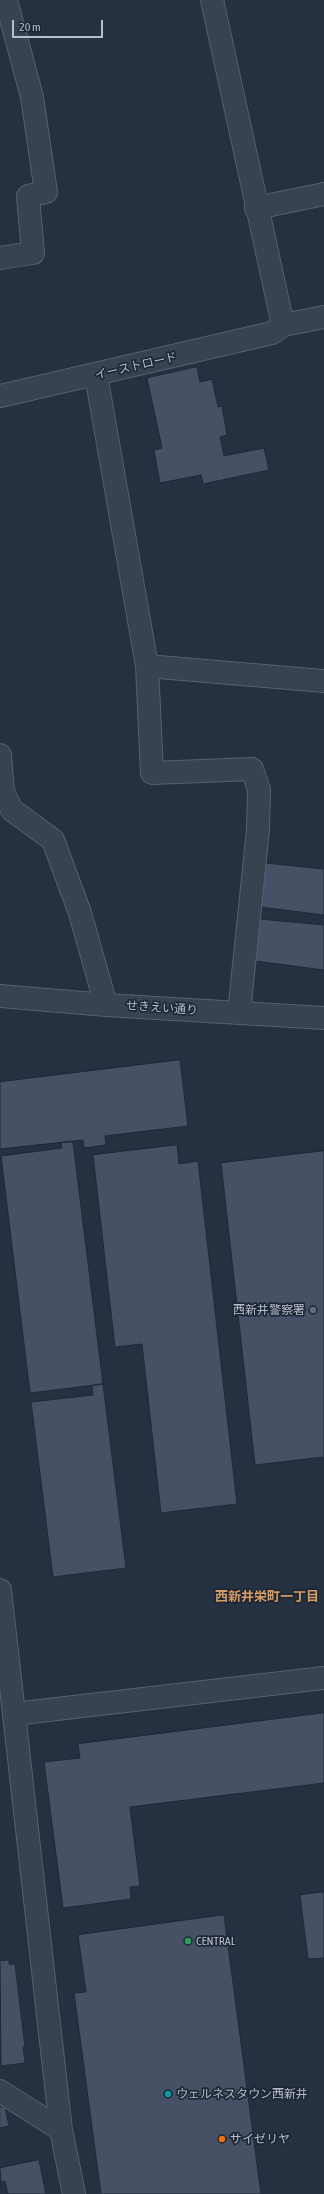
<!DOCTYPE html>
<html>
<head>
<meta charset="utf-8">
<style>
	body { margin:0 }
	#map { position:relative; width:324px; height:2194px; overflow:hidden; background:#253041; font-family:"Asap Condensed",sans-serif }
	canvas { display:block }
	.scale { position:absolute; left:12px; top:20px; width:91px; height:18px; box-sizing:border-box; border:2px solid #b6bdcb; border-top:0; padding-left:5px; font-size:12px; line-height:14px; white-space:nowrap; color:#b6bdcb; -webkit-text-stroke:3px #1e2736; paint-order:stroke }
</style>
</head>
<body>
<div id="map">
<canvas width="324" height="2194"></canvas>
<div class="scale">20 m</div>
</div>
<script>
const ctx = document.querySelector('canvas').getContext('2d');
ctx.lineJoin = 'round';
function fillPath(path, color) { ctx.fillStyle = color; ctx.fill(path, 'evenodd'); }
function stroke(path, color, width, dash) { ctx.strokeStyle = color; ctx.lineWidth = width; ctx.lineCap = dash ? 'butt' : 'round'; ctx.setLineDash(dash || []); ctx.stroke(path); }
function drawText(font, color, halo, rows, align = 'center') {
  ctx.font = font + ' "Asap Condensed","Noto Sans JP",sans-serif'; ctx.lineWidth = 3.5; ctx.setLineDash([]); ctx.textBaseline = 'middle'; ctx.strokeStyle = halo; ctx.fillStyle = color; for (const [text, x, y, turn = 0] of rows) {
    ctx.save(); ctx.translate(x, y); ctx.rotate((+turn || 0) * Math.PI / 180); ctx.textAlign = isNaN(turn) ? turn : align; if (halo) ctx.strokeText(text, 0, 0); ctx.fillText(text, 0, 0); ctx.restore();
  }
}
const building = new Path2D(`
	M197,367L200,382L212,379L218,407L222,406L227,435L220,437L224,456L264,448L269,470L203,484L201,475L160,483L154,450L162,448L147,378Z
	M265,863L324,869V915L260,907Z
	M260,919L324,925V970L254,961Z
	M180,1060L188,1126L105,1136L106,1145L84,1148L83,1140L0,1149V1082Z
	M73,1142L103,1384L30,1393L1,1156L62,1148L61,1143Z
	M177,1145L179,1164L198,1161L237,1504L161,1513L142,1344L115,1347L93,1155Z
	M324,1151V1457L255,1465L221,1163Z
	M103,1384L126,1568L53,1577L31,1402L93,1395L92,1386Z
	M324,1713V1783L130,1807L140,1886L130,1887L131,1899L63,1908L44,1762L80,1758L78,1744Z
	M324,1892V1958L308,1959L300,1895Z
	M224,1915L261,2194H101L74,1993L86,1992L78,1935Z
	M9,1960V1964H15L25,2047H23L25,2063L1,2066L0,1961Z
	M0,2107H5L9,2126L0,2128Z
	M39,2160L46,2194H8L5,2181L1,2182L0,2168Z`);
const minor = new Path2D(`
	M212,0L283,325
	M256,208L324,194
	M0,258L33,253L28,196L46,192L32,97L6,0
	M96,375L147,666L152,773L252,769L259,790L258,830L239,1013
	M0,396L272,333L283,325L324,317
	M147,666L324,681
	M0,755L3,792L12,810L53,840L80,913L106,1005
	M0,996L106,1005L324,1018
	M0,1590L61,2130L74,2194
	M14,1714L324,1678
	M0,2091L61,2130`);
const markers = [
	[313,1310,4,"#5c6f8a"],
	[188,1941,4,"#2e9e5b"],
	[168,2094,4,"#0f9aa8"],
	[222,2139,4,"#e8710a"]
];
const streetNames = [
	["イーストロード",136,366,-13],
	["せきえい通り",162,1008,4]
];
const poiNames = [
	["西新井警察署",305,1310,"right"],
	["CENTRAL",196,1941],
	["ウェルネスタウン西新井",176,2094],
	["サイゼリヤ",230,2139]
];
const neighbourhoodNames = [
	["西新井栄町一丁目",267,1597]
];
fillPath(building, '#465165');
stroke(building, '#202938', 1);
stroke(minor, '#57606e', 24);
stroke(minor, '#394251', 22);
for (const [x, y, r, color] of markers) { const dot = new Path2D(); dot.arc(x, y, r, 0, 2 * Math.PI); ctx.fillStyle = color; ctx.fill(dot); stroke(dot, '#1e2736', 1.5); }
drawText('12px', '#b6bdcb', '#1e2736', streetNames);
drawText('12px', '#b6bdcb', '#1e2736', poiNames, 'left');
drawText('bold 13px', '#d89b64', '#1e2736', neighbourhoodNames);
</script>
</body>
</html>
